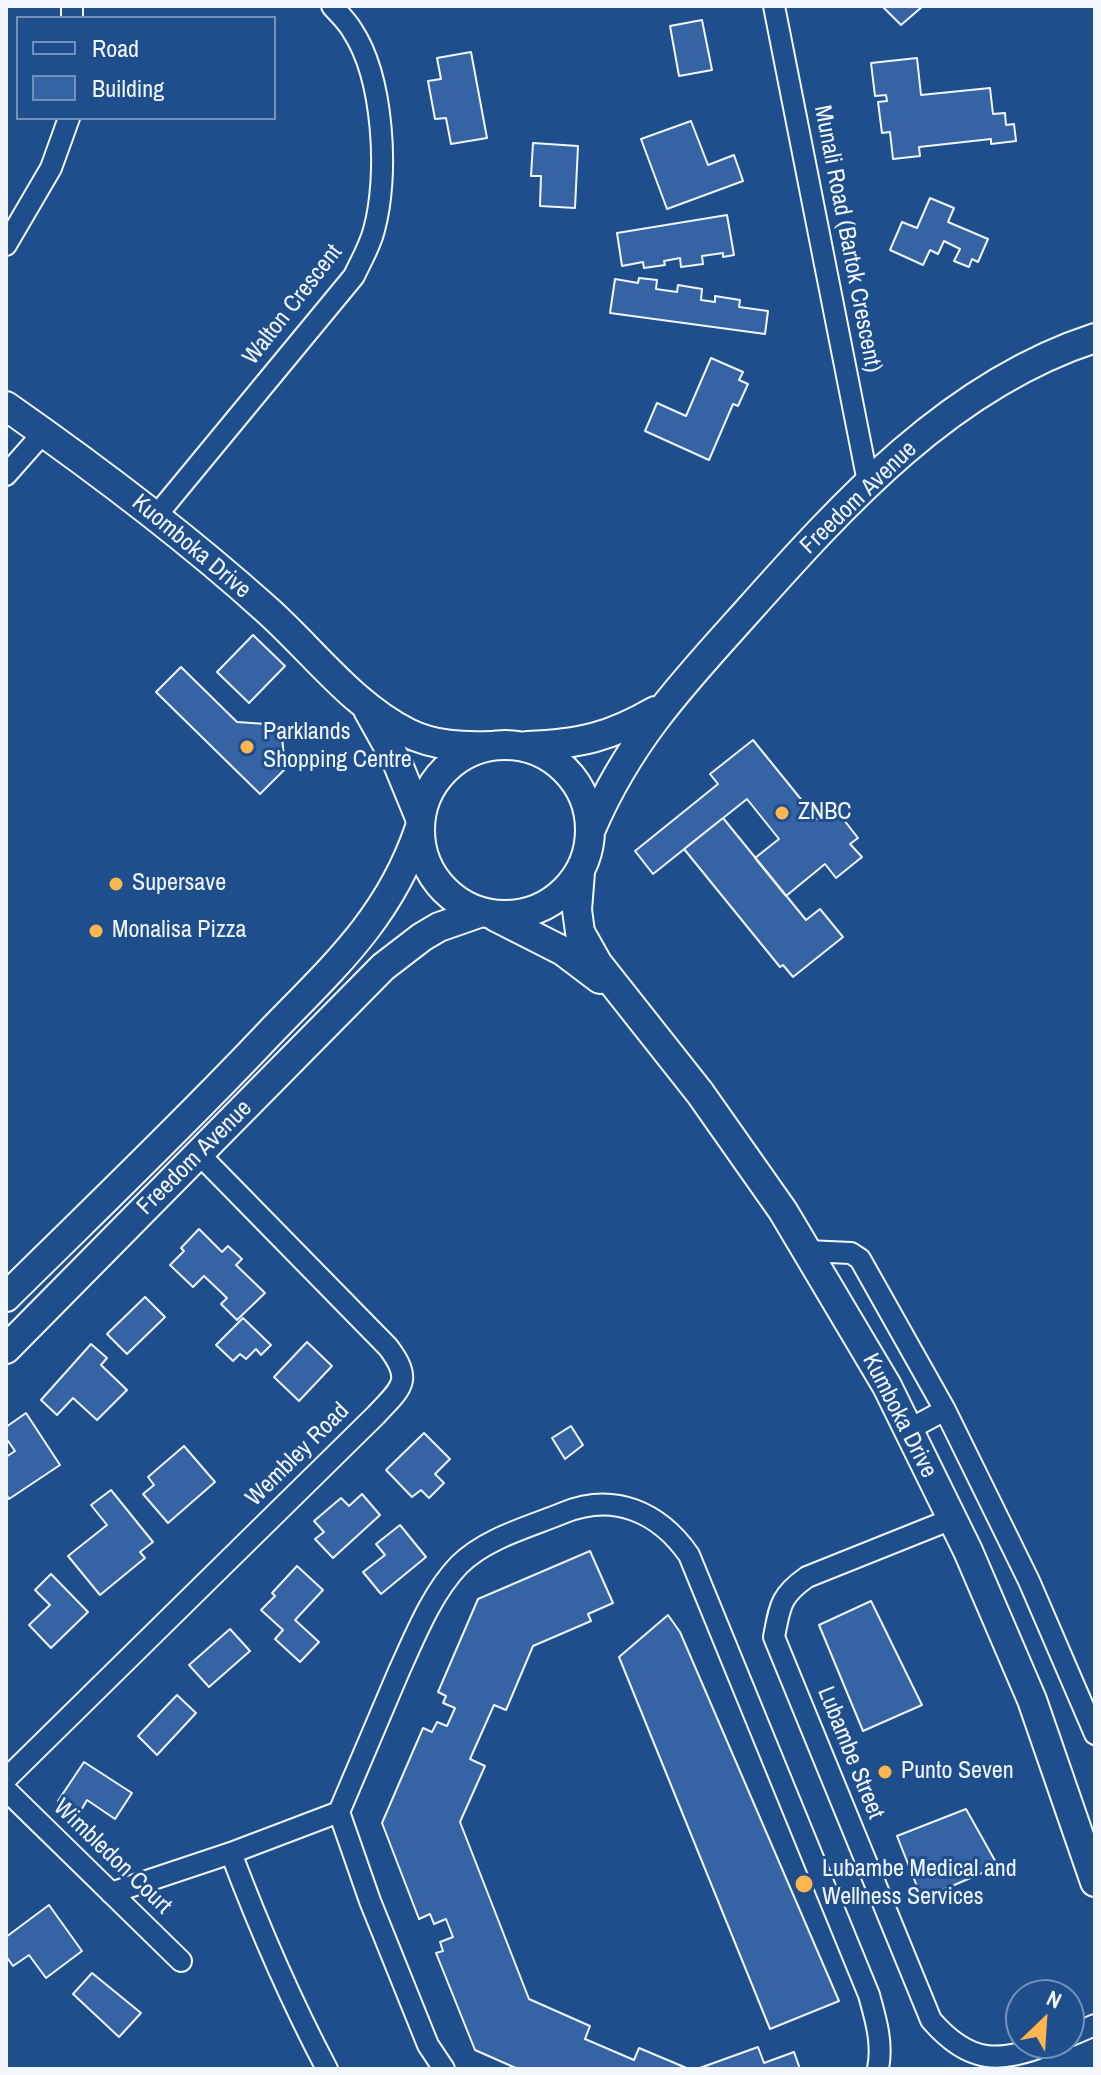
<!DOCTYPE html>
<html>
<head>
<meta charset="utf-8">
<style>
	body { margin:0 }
	#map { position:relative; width:1101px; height:2075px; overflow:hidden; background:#1f4e8c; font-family:"Archivo Narrow",sans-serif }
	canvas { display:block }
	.frame { position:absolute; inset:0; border:8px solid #f2f6ff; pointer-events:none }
	.legend { position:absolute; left:16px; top:16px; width:260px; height:104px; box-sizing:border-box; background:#1f4e8c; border:2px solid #7391ba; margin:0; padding:10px 14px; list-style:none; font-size:24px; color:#f2f6ff }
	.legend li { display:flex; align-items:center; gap:16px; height:40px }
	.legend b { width:40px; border:2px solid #7391ba }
	.north { position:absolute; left:1005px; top:1979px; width:80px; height:80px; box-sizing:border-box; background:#1f4e8c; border:2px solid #7391ba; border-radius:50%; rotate:25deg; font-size:22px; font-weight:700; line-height:32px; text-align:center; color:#f2f6ff }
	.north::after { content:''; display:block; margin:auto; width:28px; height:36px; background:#ffb74d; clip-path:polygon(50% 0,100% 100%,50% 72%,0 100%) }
</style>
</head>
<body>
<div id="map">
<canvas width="1101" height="2075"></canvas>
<div class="frame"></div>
<ul class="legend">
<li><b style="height:10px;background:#1f4e8c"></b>Road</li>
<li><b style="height:22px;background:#3563a3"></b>Building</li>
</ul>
<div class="north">N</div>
</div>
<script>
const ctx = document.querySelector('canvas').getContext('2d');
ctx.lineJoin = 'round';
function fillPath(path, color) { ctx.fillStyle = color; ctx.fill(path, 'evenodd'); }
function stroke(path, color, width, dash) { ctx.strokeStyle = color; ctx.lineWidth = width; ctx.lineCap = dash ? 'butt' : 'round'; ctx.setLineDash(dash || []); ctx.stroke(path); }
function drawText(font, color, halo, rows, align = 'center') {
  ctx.font = font + ' "Archivo Narrow",sans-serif'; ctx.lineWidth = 6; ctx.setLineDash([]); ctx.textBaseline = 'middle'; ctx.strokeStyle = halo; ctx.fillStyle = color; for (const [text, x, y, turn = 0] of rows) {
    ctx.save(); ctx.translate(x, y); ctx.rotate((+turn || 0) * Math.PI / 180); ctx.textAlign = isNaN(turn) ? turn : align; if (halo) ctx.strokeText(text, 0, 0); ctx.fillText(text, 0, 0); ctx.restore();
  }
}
const building = new Path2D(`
	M882,6H923L901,25Z
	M702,20L712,70L679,76L670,26Z
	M471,52L487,138L451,144L446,118L435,119L428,81L441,79L437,58Z
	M917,58L921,95L990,88L993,114L1005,113L1006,125L1014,124L1016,141L991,144V139L919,147L920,156L893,159L890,132L882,133L878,102L887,101L886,95L875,96L871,63Z
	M691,121L708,165L734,155L743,181L667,209L641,139Z
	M533,143L578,146L575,208L540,206L541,176H531Z
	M930,198L954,208L948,222L988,239L978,262L972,259L969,267L954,261L960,249L944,241L938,254L930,250L923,265L890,250L902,222L917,228Z
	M727,215L734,255L723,257V253L702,256L703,264L681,267L680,258L664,261L665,265L644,268L643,262L622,266L617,233Z
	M639,278L657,280L656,289L677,292L678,285L702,289L701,300L715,302V296L740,300L739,307L768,311L765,334L610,313L615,279L638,283Z
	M711,358L743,372L739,380L748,384L738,406L733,404L709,460L645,431L657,403L686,416Z
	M253,635L285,666L249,703L217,672Z
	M181,667L237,722L281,725L285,769L260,794L156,692Z
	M753,740L817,819L833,806L858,838L850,844L862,857L836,878L825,864L786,896L755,858L779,839L747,799L653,874L635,851L718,784L710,774Z
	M723,818L806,920L820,909L843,937L793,977L783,965L780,967L684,849Z
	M199,1229L222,1252L228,1246L242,1259L236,1265L265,1293L237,1320L221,1304L227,1298L204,1276L193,1287L170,1265L184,1251L181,1248Z
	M145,1297L165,1317L127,1354L107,1334Z
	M243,1318L271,1345L261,1355L256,1349L246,1359L240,1354L233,1361L216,1345Z
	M307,1342L332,1366L299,1401L274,1377Z
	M91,1344L107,1358L101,1365L127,1390L97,1420L73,1398L57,1415L41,1400Z
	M26,1413L60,1465L9,1499L6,1494V1457L15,1451L6,1438V1427Z
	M571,1426L583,1445L565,1459L552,1438Z
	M424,1433L450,1459L435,1474L444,1483L429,1498L421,1490L412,1497L386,1470Z
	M184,1446L215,1482L168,1523L143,1494L154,1485L148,1477Z
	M111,1490L153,1542L140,1552L145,1558L100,1595L68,1556L107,1525L91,1505Z
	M362,1494L380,1515L333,1558L315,1539L324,1532L314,1521L341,1498L349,1506Z
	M400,1525L426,1557L381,1594L363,1572L385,1555L376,1544Z
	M590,1551L613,1603L588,1614L591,1621L533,1646L506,1710L494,1705L470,1759L485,1766L460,1822L529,1999L590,2026L585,2039L634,2060L639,2048L689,2069H518L475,2050L436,1953L443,1951L440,1942L453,1937L446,1919L434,1924L430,1914L419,1919L382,1823L423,1728L432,1732L437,1722L447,1726L455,1708L443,1703L446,1696L438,1692L478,1599Z
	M297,1566L323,1590L295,1620L319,1642L300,1662L275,1639L283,1630L261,1610L275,1596L272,1593Z
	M51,1574L88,1612L51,1648L29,1625L50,1605L35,1590Z
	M871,1601L922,1705L863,1731L819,1625Z
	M668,1615L680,1632L839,2001L770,2029L619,1657Z
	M230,1629L250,1651L209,1687L189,1665Z
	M177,1695L196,1713L157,1755L138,1736Z
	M84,1762L132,1793L115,1819L87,1800L79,1814L58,1801Z
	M966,1809L998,1866L922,1899L897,1836Z
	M49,1905L82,1951L46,1978L29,1955L13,1966L6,1956V1937Z
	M92,1973L141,2013L119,2037L73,1994Z
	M758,2047L764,2063L794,2052L800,2069H697Z`);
const street = new Path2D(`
	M774,6L868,482
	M72,18V6
	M6,245L51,168L69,118
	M6,475L44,432
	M156,516L354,276C361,261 370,246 374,230C389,176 384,78 352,30C347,21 339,14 332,6
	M807,1251L851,1253L860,1259L945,1410L1029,1581L1095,1734
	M908,1430L945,1410
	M952,1519L807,1577C780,1596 780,1606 774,1637L931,2020C969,2064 999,2064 1051,2043
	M6,1779L376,1415C401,1388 414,1381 388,1347L199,1154
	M6,1790L181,1961
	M231,1853C259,1927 290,1999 327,2069
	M111,1893L231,1853L339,1812
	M1069,2036L1095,2025
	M444,2069L428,2045L370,1901L339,1812C359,1765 379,1718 399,1671C415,1636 432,1593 459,1565C486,1538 529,1527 563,1513C614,1492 659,1512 689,1555L869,1995C876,2020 883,2043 878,2069`);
const secondary = new Path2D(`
	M6,406C96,469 184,535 266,609C312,650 352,705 408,733C434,746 463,747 491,746
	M368,710L397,762L420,818
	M420 830a85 85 0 1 1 170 0a85 85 0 1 1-170 0Z
	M527,746C580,744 610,737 655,711
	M591,829C629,740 683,683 746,613C844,503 950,385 1095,338
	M580,872L577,910L580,932L598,964L700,1093L783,1211L887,1386L968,1551L1032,1700L1095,1882
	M496,917L563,951L600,979
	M6,1297C93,1211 181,1127 265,1038C329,971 388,921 419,830
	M6,1349L383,967L422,937L439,927L482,912`);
const markers = [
	[247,747,8,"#ffb74d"],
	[782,813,8,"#ffb74d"],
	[116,884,8,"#ffb74d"],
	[96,931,8,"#ffb74d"],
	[885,1772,8,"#ffb74d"],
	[804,1884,10,"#ffb74d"]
];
const streetNames = [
	["Munali Road (Bartok Crescent)",847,239,79],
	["Walton Crescent",293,305,-52],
	["Freedom Avenue",859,498,-44],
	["Kuomboka Drive",191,547,40],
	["Freedom Avenue",195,1158,-45],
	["Kumboka Drive",899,1416,63],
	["Wembley Road",298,1455,-45],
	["Lubambe Street",850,1753,68],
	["Wimbledon Court",112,1857,44]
];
const poiNames = [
	["Parklands",263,733],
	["Shopping Centre",263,761],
	["ZNBC",798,813],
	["Supersave",132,884],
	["Monalisa Pizza",112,931],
	["Punto Seven",901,1772],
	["Lubambe Medical and",822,1870],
	["Wellness Services",822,1898]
];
fillPath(building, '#3563a3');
stroke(building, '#f2f6ff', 2);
stroke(street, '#f2f6ff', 24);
stroke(secondary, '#f2f6ff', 32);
stroke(street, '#1f4e8c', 20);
stroke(secondary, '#1f4e8c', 28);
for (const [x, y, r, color] of markers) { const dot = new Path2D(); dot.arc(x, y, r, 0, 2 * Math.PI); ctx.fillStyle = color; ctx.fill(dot); stroke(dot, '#1f4e8c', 3); }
drawText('24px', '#f2f6ff', '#1f4e8c', streetNames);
drawText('24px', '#f2f6ff', '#1f4e8c', poiNames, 'left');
</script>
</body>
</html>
